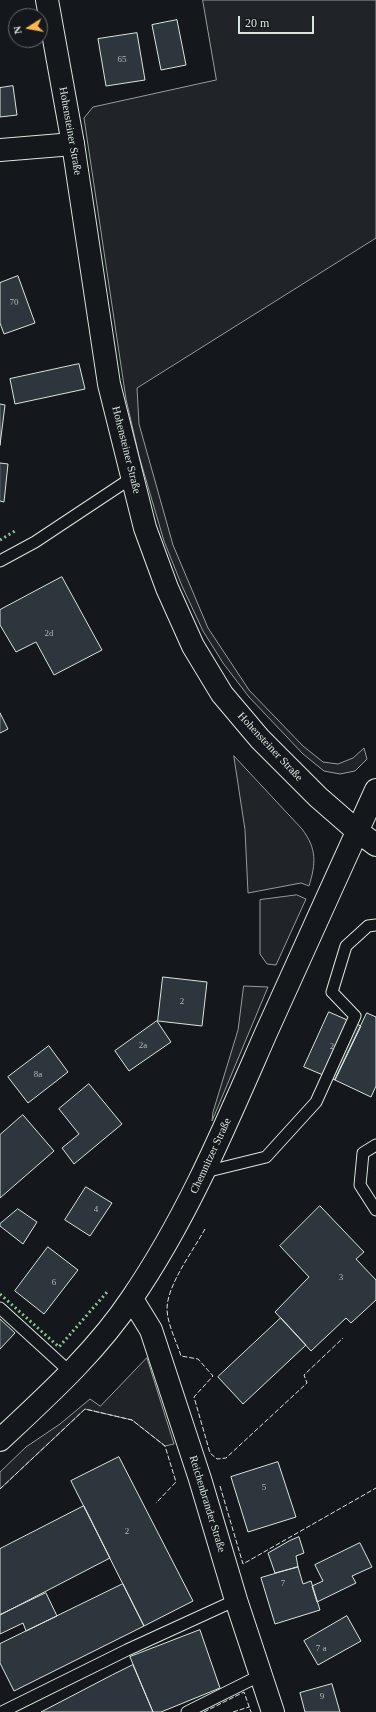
<!DOCTYPE html>
<html>
<head>
<meta charset="utf-8">
<style>
	body { margin:0 }
	#map { position:relative; width:376px; height:1712px; overflow:hidden; background:#14181c; font-family:Georgia,serif }
	canvas { display:block }
	.north { position:absolute; left:8px; top:8px; width:40px; height:40px; box-sizing:border-box; background:#14181c; border:1px solid #626a69; border-radius:50%; rotate:259deg; font-size:11px; font-weight:700; line-height:16px; text-align:center; color:#d8e6dc }
	.north::after { content:''; display:block; margin:auto; width:14px; height:18px; background:#ffb74d; clip-path:polygon(50% 0,100% 100%,50% 72%,0 100%) }
	.scale { position:absolute; left:238px; top:16px; width:76px; height:18px; box-sizing:border-box; border:2px solid #d8e6dc; border-top:0; padding-left:5px; font-size:12px; line-height:14px; white-space:nowrap; color:#d8e6dc; -webkit-text-stroke:3px #14181c; paint-order:stroke }
</style>
</head>
<body>
<div id="map">
<canvas width="376" height="1712"></canvas>
<div class="north">N</div>
<div class="scale">20 m</div>
</div>
<script>
const ctx = document.querySelector('canvas').getContext('2d');
ctx.lineJoin = 'round';
function fillPath(path, color) { ctx.fillStyle = color; ctx.fill(path, 'evenodd'); }
function stroke(path, color, width, dash) { ctx.strokeStyle = color; ctx.lineWidth = width; ctx.lineCap = dash ? 'butt' : 'round'; ctx.setLineDash(dash || []); ctx.stroke(path); }
function drawText(font, color, halo, rows, align = 'center') {
  ctx.font = font + ' Georgia,serif'; ctx.lineWidth = 3; ctx.setLineDash([]); ctx.textBaseline = 'middle'; ctx.strokeStyle = halo; ctx.fillStyle = color; for (const [text, x, y, turn = 0] of rows) {
    ctx.save(); ctx.translate(x, y); ctx.rotate((+turn || 0) * Math.PI / 180); ctx.textAlign = isNaN(turn) ? turn : align; if (halo) ctx.strokeText(text, 0, 0); ctx.fillText(text, 0, 0); ctx.restore();
  }
}
const green = new Path2D(`
	M203,0H376V238L137,388L139,424L173,545L208,628L249,690L303,746L323,762L338,764L353,758L364,748L367,759L355,771L340,774L324,771L303,754L249,697L223,663L203,631L182,586L164,541L139,456L126,399L84,118L93,107L216,80Z
	M234,756L302,829C317,849 316,863 309,886L301,883L248,893L245,830Z
	M297,895L306,899L276,965L267,964L260,954V900Z
	M244,986L268,987L212,1121L213,1112L238,1030Z
	M147,1358L174,1444L165,1446L132,1420L85,1409L0,1489V1472L26,1447L60,1424L90,1399L100,1406Z`);
const building = new Path2D(`
	M177,20L186,65L161,70L152,25Z
	M137,33L145,80L106,86L98,39Z
	M13,86L17,115L0,117V88Z
	M18,276L35,323L4,334L0,323V283Z
	M79,364L85,389L15,404L10,379Z
	M0,404L5,405L0,445Z
	M0,463L8,464L4,502L0,501Z
	M62,577L102,650L54,675L36,642L16,652L0,625V610Z
	M0,713L8,729L0,733Z
	M163,977L207,982L202,1026L158,1021Z
	M329,1012L361,1026L335,1080L304,1067Z
	M367,1013L376,1017V1086L371,1097L335,1080Z
	M157,1021L171,1042L129,1071L115,1051Z
	M49,1046L68,1072L28,1103L8,1077Z
	M89,1084L122,1124L74,1164L62,1148L79,1134L59,1109Z
	M23,1115L54,1151L0,1198V1135Z
	M86,1187L112,1203L90,1236L65,1220Z
	M320,1206L364,1252L356,1259L376,1280V1300L351,1323L346,1318L311,1351L275,1312L309,1277L280,1246Z
	M18,1209L37,1222L23,1244L0,1226V1224Z
	M48,1247L78,1270L44,1314L15,1291Z
	M281,1318L306,1345L243,1404L218,1377Z
	M0,1319L15,1333L0,1349Z
	M119,1457L193,1601L144,1626L71,1481Z
	M278,1462L296,1517L248,1532L231,1477Z
	M84,1506L110,1558L0,1615V1549Z
	M299,1537L304,1553L296,1556L298,1567L275,1573L268,1553L289,1541Z
	M360,1543L372,1567L352,1576L356,1583L317,1602L312,1586L323,1581L315,1565Z
	M298,1567L303,1584L311,1581L320,1610L275,1624L261,1578Z
	M123,1584L144,1626L14,1691L0,1663V1644Z
	M46,1593L57,1616L26,1631L23,1623L0,1634V1615Z
	M347,1616L361,1641L318,1665L304,1641Z
	M200,1630L220,1688L161,1712H153L130,1657Z
	M133,1665L153,1712H41L112,1675Z
	M332,1684L340,1712H305L300,1693Z`);
const lane = new Path2D(`
	M0,561L35,542L133,477
	M376,1145L363,1153L360,1185L376,1210
	M205,1172L266,1157L316,1102L355,1016L332,992L346,946L368,926L376,925
	M0,1308L70,1372
	M2,1712L127,1650L236,1600
	M187,1712L261,1675`);
const street = new Path2D(`
	M0,150L73,144
	M357,831L376,845
	M132,1299L151,1330L200,1479L236,1600L273,1712`);
const secondary = new Path2D(`
	M47,0L73,144L109,384L145,528L167,588L193,646L222,694L260,739L318,797L357,831
	M0,1440C47,1396 96,1352 132,1298C188,1216 226,1124 266,1033C302,952 339,871 376,790`);
const hedge = new Path2D(`
	M0,540L15,531
	M0,1294L59,1347L108,1291`);
const fence = new Path2D(`
	M205,1229C193,1251 167,1285 167,1309C167,1323 177,1343 181,1356L198,1359L213,1376L194,1397L210,1453L217,1459L226,1458L307,1383L304,1375L343,1338
	M220,1486L243,1564L376,1488
	M0,1489L85,1409L132,1420L165,1446L176,1482L156,1503
	M204,1712L244,1692L251,1712
	M233,1712L249,1707`);
const numberNames = [
	["65",122,60],
	["70",14,303],
	["2d",49,634],
	["2",182,1002],
	["2a",143,1046],
	["2",332,1047],
	["8a",38,1075],
	["4",96,1210],
	["3",341,1278],
	["6",54,1283],
	["5",264,1488],
	["2",127,1532],
	["7",283,1584],
	["7 a",321,1649],
	["9",322,1697]
];
const streetNames = [
	["Hohensteiner Straße",70,131,80],
	["Hohensteiner Straße",126,450,76],
	["Hohensteiner Straße",270,747,47],
	["Chemnitzer Straße",211,1156,-65],
	["Reichenbrander Straße",207,1504,73]
];
fillPath(green, '#202428');
stroke(green, '#939e99', 1);
fillPath(building, '#2c363c');
stroke(building, '#d8e6dc', 1);
stroke(lane, '#d8e6dc', 13);
stroke(street, '#d8e6dc', 24);
stroke(secondary, '#d8e6dc', 24);
stroke(lane, '#14181c', 11);
stroke(street, '#14181c', 22);
stroke(secondary, '#14181c', 22);
stroke(hedge, '#8ac095', 3, [2, 3]);
stroke(fence, '#d8e6dc', 1, [5, 2]);
drawText('9px', '#adbab4', null, numberNames);
drawText('11px', '#d8e6dc', '#14181c', streetNames);
</script>
</body>
</html>
